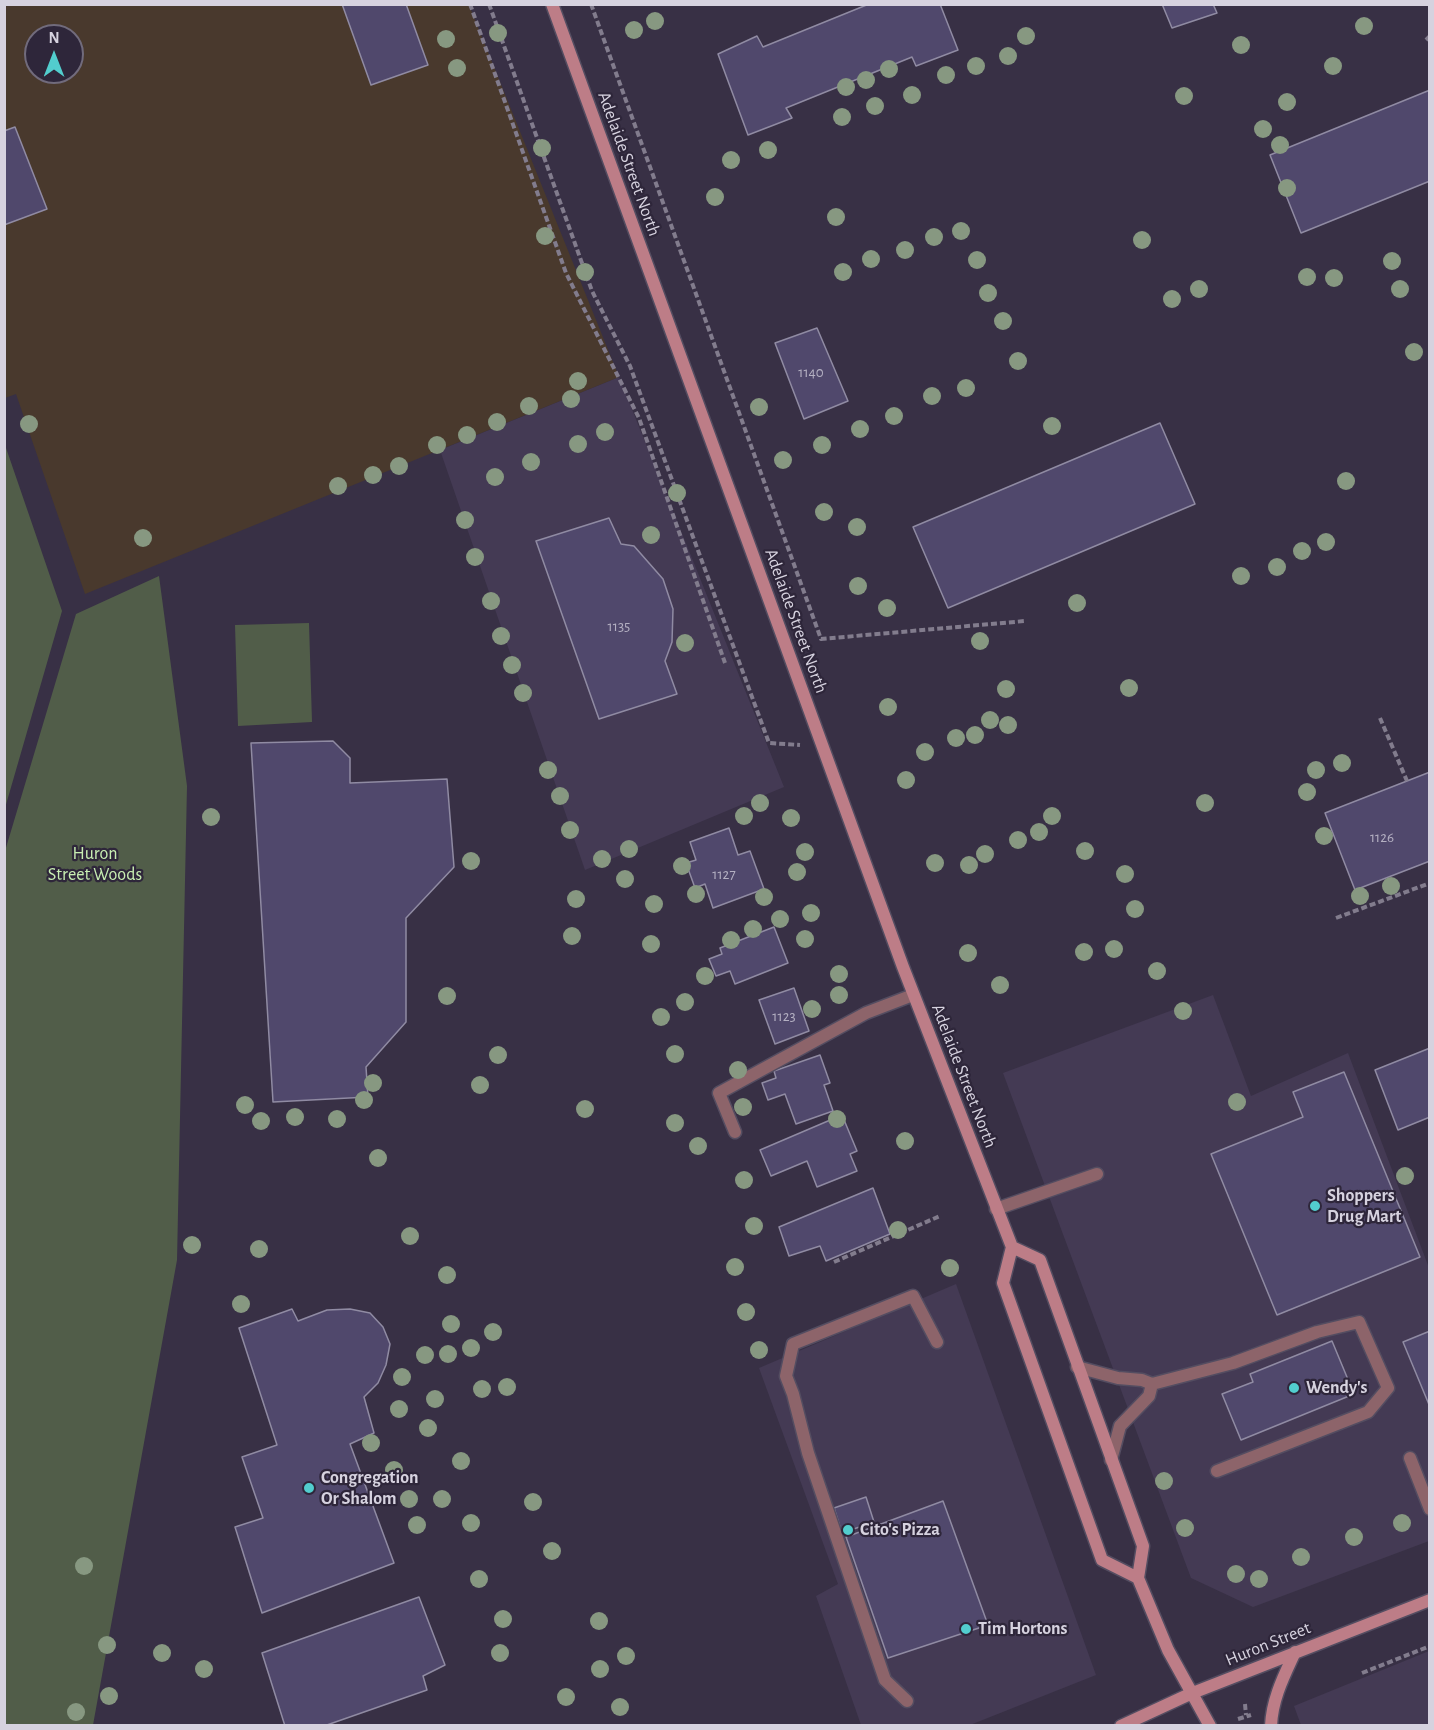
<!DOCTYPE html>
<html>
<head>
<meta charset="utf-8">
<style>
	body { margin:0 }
	#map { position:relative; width:1434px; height:1730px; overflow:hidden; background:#383045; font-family:"Alegreya Sans",sans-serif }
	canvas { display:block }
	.frame { position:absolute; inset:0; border:6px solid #d6d2df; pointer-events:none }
	.north { position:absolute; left:24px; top:24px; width:60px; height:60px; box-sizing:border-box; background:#2e263a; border:2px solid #716b7c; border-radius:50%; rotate:0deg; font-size:16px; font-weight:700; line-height:24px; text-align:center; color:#d6d2df }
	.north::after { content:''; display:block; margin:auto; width:21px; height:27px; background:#52cdce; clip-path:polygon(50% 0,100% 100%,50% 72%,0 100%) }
</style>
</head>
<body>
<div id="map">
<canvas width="1434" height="1730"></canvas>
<div class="frame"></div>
<div class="north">N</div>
</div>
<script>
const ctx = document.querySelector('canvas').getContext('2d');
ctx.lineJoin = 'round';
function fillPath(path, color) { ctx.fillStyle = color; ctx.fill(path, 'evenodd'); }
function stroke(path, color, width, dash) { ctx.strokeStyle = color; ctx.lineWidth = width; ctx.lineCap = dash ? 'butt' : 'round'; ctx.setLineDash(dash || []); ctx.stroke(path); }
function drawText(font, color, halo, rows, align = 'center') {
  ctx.font = font + ' "Alegreya Sans",sans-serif'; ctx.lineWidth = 4.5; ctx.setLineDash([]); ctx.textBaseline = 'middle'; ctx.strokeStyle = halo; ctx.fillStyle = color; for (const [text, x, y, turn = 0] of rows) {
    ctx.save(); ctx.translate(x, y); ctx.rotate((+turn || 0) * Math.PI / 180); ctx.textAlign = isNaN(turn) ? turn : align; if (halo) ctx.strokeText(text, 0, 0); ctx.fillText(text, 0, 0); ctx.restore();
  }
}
const built = new Path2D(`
	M619,377L784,787L585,870L440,450Z
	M1213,995L1251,1096L1348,1053L1429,1268V1541L1253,1607L1191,1578L1003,1073Z
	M956,1284L1096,1675L970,1725H861L816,1596L838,1584L759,1368Z
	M1429,1651V1725H1301L1294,1706Z`);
const industrial = new Path2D(`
	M5,4L469,5L619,377L85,594L16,394L5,398ZM36,36H72V72H36Z`);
const green = new Path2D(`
	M5,445L62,611L5,808L4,445Z
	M159,576L187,786L177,1260L93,1725H5V851L76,614Z
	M309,623L312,722L238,726L235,625Z`);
const building = new Path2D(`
	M342,4H406L428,65L371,85Z
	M869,4H940L958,50L916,66L912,57L786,108L792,118L748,135L718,54L757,36L763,47Z
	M1162,4H1213L1217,13L1172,28Z
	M1430,90V181L1301,233L1270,155Z
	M15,127L47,209L4,225V131Z
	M817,328L848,401L804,419L775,343Z
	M1160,423L1195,504L948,608L913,527Z
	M609,518L621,544L634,546L663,579L673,609L672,642L665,661L677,694L599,719L536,541Z
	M333,741L350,758V783L447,779L454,867L406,918V1022L366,1067L368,1097L273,1102L251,743Z
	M1430,772V861L1355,890L1325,813Z
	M729,828L738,855L750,851L764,889L713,908L705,884L695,888L686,863L696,860L690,842Z
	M774,927L788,963L735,984L730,971L716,976L709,959L722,954L720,948Z
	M794,988L809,1031L775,1044L759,1000Z
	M1430,1048V1117L1398,1130L1375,1070Z
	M820,1055L830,1083L824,1085L833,1111L796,1124L785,1094L768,1100L762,1083L776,1078L774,1071Z
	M1344,1072L1420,1257L1277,1315L1211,1154L1303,1117L1293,1092Z
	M842,1115L857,1151L850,1154L857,1171L817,1187L807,1161L771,1176L760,1150Z
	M873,1188L890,1234L826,1261L820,1246L789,1256L779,1227Z
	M292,1309L298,1321L327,1310L350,1309L370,1313L383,1327L390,1344L386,1365L378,1383L364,1397L374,1433L350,1444L394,1563L262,1613L235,1527L263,1518L242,1457L277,1445L239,1328Z
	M1430,1331V1407L1403,1342Z
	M1332,1341L1354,1394L1241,1440L1222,1394L1253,1382L1250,1374Z
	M866,1497L874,1522L842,1533L834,1508Z
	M943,1501L988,1625L888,1658L846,1537Z
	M419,1597L445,1665L423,1676L427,1690L324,1726H285L262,1653Z`);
const path = new Path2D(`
	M470,4L566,273L639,418L725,663
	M489,4L592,291L630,366L769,743L800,745
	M591,4L821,639L1025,621
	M1426,40L1430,36
	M1380,718L1407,781
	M1336,918L1430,883
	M834,1262L940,1216
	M1362,1673L1430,1646
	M1245,1704L1246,1715
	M1238,1719L1251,1715`);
const lane = new Path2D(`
	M735,1132L719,1093L866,1013L913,995
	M996,1209L1097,1174
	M1077,1367L1118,1378L1142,1380L1152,1384L1233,1363L1317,1332L1359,1322L1388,1388L1368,1412L1217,1471
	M1410,1458L1430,1509
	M1111,1460L1120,1426L1149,1396L1152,1384
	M907,1701L885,1680L808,1453L793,1394L786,1376L793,1344L913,1296L937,1342`);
const secondary = new Path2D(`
	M552,4L903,967L1012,1247L1003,1283L1102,1560L1138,1578
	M1012,1247L1040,1260L1143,1546L1138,1578L1168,1650L1210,1726
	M1121,1726L1190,1694L1430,1600
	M1271,1726C1272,1699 1284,1676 1295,1652`);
const trees = [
	[655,21],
	[1364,26],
	[634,30],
	[498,33],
	[1026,36],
	[446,39],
	[1241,45],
	[1008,56],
	[976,66],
	[1333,66],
	[457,68],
	[889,69],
	[946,75],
	[866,80],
	[846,87],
	[912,95],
	[1184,96],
	[1287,102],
	[875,106],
	[842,117],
	[1263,129],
	[1280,145],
	[542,148],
	[768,150],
	[731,160],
	[1287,188],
	[715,197],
	[836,217],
	[961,231],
	[545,236],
	[934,237],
	[1142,240],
	[905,250],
	[871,259],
	[977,260],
	[1392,261],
	[585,272],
	[843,272],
	[1307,277],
	[1334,278],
	[1199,289],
	[1400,289],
	[988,293],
	[1172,299],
	[1003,321],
	[1414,352],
	[1018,361],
	[578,381],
	[966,388],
	[932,396],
	[571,399],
	[529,406],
	[759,407],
	[894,416],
	[497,422],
	[29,424],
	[1052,426],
	[860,429],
	[605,432],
	[467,435],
	[578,444],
	[437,445],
	[822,445],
	[783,460],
	[531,462],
	[399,466],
	[373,475],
	[495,477],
	[1346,481],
	[338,486],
	[677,493],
	[824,512],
	[465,520],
	[857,527],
	[651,535],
	[143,538],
	[1326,542],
	[1302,551],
	[475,557],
	[1277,567],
	[1241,576],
	[858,586],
	[491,601],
	[1077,603],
	[887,608],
	[501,636],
	[980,641],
	[685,643],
	[512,665],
	[1129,688],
	[1006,689],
	[523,693],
	[888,707],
	[990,720],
	[1008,725],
	[975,735],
	[956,738],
	[925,752],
	[1342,763],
	[548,770],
	[1316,770],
	[906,780],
	[1307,792],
	[560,796],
	[760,803],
	[1205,803],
	[744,816],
	[1052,816],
	[211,817],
	[791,818],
	[570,830],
	[1039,832],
	[1324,836],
	[1018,840],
	[629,849],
	[1085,851],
	[805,852],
	[985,854],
	[602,859],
	[471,861],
	[935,863],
	[969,865],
	[682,866],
	[797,872],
	[1125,874],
	[625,879],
	[1391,886],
	[696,894],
	[1360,896],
	[764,897],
	[576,899],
	[654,904],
	[1135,909],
	[811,913],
	[780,919],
	[753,929],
	[572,936],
	[805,939],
	[731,940],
	[651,944],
	[1114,949],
	[1084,952],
	[968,953],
	[1157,971],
	[839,974],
	[705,976],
	[1000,985],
	[839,995],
	[447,996],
	[685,1002],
	[812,1009],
	[1183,1011],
	[661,1017],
	[675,1054],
	[498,1055],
	[738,1070],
	[373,1083],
	[480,1085],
	[364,1100],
	[1237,1102],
	[245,1105],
	[743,1107],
	[585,1109],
	[295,1117],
	[337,1119],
	[837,1119],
	[261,1121],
	[675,1123],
	[905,1141],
	[698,1146],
	[378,1158],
	[1405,1176],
	[744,1180],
	[754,1226],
	[898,1230],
	[410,1236],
	[192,1245],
	[259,1249],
	[735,1267],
	[950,1268],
	[447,1275],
	[241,1304],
	[746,1312],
	[451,1324],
	[493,1332],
	[471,1348],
	[759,1350],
	[448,1354],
	[425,1355],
	[402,1377],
	[507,1387],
	[482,1389],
	[435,1399],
	[399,1409],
	[428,1428],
	[371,1443],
	[461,1461],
	[394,1470],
	[1164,1481],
	[409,1499],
	[442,1499],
	[533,1502],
	[471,1523],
	[1402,1523],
	[417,1525],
	[1185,1528],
	[1354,1537],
	[552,1551],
	[1301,1557],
	[84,1566],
	[1236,1574],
	[479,1579],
	[1259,1579],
	[503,1619],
	[599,1621],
	[107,1645],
	[162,1653],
	[500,1653],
	[626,1656],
	[204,1669],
	[600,1669],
	[109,1696],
	[566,1697],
	[620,1707],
	[76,1712]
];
const markers = [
	[1315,1206,6,"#52cdce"],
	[1294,1388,6,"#52cdce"],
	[309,1488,6,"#52cdce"],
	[848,1530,6,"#52cdce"],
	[966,1629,6,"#52cdce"]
];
const numberNames = [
	["1140",811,372],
	["1135",619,626],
	["1126",1382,837],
	["1127",724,874],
	["1123",784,1016]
];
const streetNames = [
	["Adelaide Street North",629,164,70],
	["Adelaide Street North",796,621,70],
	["Adelaide Street North",964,1076,69],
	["Huron Street",1268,1644,-22]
];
const parkNames = [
	["Huron",95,854],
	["Street Woods",95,875]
];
const poiNames = [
	["Shoppers",1327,1196],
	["Drug Mart",1327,1217],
	["Wendy's",1306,1388],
	["Congregation",321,1478],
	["Or Shalom",321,1499],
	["Cito's Pizza",860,1530],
	["Tim Hortons",978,1629]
];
fillPath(built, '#443a54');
fillPath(industrial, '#49392d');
fillPath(green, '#515d49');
fillPath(building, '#50486c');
stroke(building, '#908ba3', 1.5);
stroke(lane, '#544d61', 15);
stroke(secondary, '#544d61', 15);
stroke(path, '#827c8d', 4, [6, 3]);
stroke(lane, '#8d646a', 12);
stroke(secondary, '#bd7d87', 12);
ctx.fillStyle = '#879881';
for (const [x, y] of trees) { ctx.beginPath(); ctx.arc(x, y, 9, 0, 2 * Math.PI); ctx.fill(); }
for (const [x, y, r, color] of markers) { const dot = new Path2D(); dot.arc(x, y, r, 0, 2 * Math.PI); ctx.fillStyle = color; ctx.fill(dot); stroke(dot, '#2e263a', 2); }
drawText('15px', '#b4b0c2', null, numberNames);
drawText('18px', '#d6d2df', '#2e263a', streetNames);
drawText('18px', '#c8eeb2', '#2e263a', parkNames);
drawText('bold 18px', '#d6d2df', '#2e263a', poiNames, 'left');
</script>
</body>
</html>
